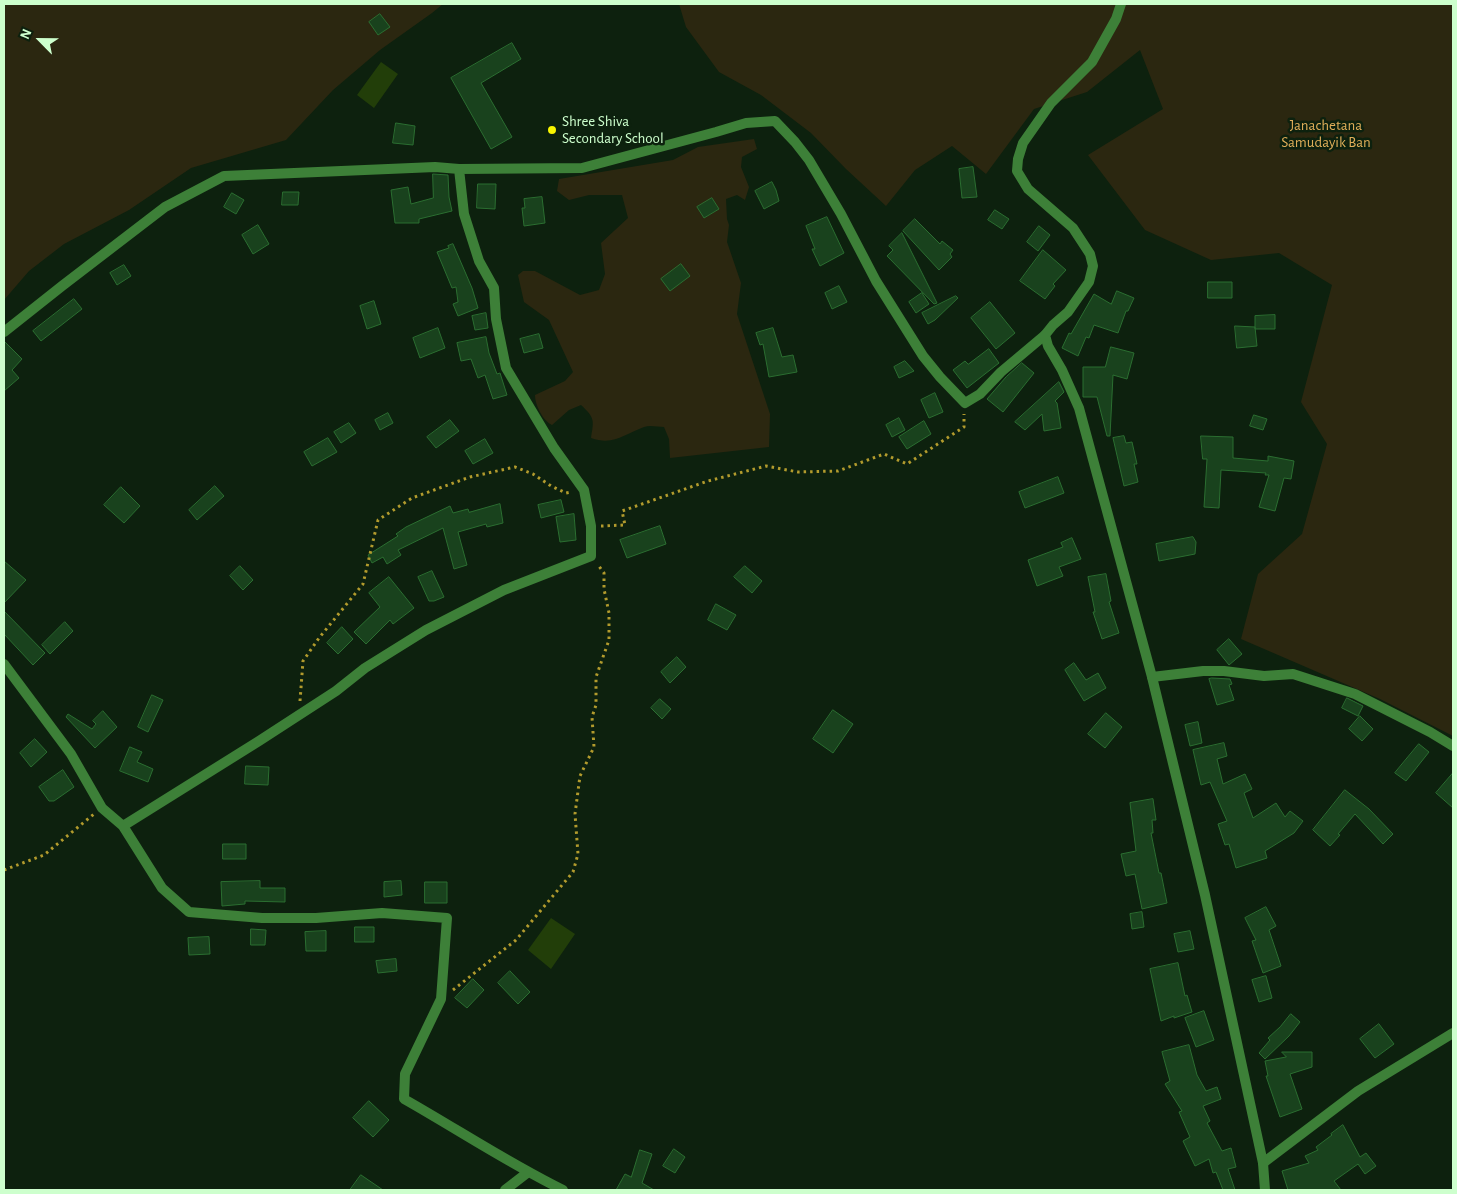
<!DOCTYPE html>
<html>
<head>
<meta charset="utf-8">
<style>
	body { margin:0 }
	#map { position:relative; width:1457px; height:1194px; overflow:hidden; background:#0d210e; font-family:"Alegreya Sans",sans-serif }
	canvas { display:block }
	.frame { position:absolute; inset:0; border:5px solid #cdffcd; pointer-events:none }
	.north { position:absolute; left:15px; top:15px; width:50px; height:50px; -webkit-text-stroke:4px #0d210e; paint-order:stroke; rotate:293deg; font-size:14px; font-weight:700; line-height:20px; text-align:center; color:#cdffcd }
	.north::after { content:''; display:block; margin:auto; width:18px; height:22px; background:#cdffcd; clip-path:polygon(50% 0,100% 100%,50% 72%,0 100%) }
</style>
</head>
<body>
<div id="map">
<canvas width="1457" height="1194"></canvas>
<div class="frame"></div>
<div class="north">N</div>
</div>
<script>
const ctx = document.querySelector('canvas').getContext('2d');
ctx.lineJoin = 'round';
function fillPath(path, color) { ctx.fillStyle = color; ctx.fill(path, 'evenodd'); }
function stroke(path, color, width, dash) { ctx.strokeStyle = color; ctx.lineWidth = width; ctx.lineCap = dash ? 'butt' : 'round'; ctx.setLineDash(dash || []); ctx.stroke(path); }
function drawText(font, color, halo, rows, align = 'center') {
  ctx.font = font + ' "Alegreya Sans",sans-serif'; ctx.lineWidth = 5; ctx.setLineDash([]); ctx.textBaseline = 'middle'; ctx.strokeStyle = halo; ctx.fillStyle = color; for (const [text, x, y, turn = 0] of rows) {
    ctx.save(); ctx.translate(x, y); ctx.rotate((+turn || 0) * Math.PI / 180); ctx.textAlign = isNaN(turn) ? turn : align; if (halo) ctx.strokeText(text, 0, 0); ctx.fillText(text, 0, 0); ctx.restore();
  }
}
const green = new Path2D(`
	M4,4H443L432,13L380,50L333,90L286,140L191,168L129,210L64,244L29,271L4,300Z
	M679,4H1453V736L1380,699L1241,639L1258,574L1302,534L1327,444L1301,402L1332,285L1279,253L1211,260L1145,230L1088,155L1163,109L1140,50L1087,92L1034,109L986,174L952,146L915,170L886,206L846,169L811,133L761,95L719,72L686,27Z
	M754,139L757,149L742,157L741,167L749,187L745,200L737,195L726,199L727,219L729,225L727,242L741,283L737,314L770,414L769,447L670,458L669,439L664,427C658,427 650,425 644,427C624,434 614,446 591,438C594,420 595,418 581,405L569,410L552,425C543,421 535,405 535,395L565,381L573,372L549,320L524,302L518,275L523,271H535L580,295L599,290L605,274L601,243L628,218L622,195H589L569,200L557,191L559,179L673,160L698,147Z`);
const water = new Path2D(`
	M381,62L398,74L374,108L357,95Z
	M551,918L575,934L551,969L528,950Z`);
const building = new Path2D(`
	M380,14L390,27L378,35L369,22Z
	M512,43L521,59L481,83L512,137L491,149L451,78Z
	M396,123L415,126L413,145L393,143Z
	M973,167L977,197L962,198L959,169Z
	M433,174L448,175L449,197L452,211L419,219V223H395L391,190L408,187L411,204L433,198Z
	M772,182L776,190L779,201L764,209L755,191Z
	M478,184H496L495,209L477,208Z
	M283,192H299L298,205H282Z
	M232,193L244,200L236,214L224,207Z
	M542,197L545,223L524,226L522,208H525L524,199Z
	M712,198L719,209L704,218L697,207Z
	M995,210L1009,219L1002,229L988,220Z
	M827,217L844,253L820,266L812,249H815L806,226Z
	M915,219L940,244L942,241L953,250L950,254L952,257L939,270L903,231Z
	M258,225L269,244L253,254L242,235Z
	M1039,226L1050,235L1038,251L1027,242Z
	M902,233L937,303L934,304L887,256L893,250L889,246Z
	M453,244L472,288L478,308L458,316L453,304L458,302L456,287L452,288L437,252L449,248L448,246Z
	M1043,250L1066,270L1053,284L1055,286L1045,299L1020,281Z
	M681,264L690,276L670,291L661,279Z
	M124,265L131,276L117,285L110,273Z
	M1208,282H1232V298H1208Z
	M839,286L847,302L832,309L825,293Z
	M1117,291L1134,298L1128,311H1126L1118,333L1094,325L1089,338L1086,337L1078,356L1062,348L1069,333L1071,334L1094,294L1111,304Z
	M922,293L929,304L916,313L909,302Z
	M956,296L958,298L935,320L928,324L922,313Z
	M74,299L82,309L41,341L33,331Z
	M374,301L381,324L367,329L360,306Z
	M990,302L1015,333L996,349L971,318Z
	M486,313L488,328L475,330L472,316Z
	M1275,315V329H1255V316Z
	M1235,326L1255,327L1257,346L1237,348Z
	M438,328L445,348L420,358L413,338Z
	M773,328L782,357L793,355L797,372L769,377L763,344L760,345L756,333Z
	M539,334L543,348L524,353L520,339Z
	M486,337L489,353L497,374L500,373L507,395L493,399L485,375L478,378L471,359L461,361L457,343Z
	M4,341L22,359L12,370L19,378L4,391Z
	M1111,347L1134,353L1127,379L1113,375L1110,436H1107L1097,397H1083V367H1105Z
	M989,349L999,363L967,388L953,370L965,361L968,364Z
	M905,361L914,371L899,378L894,367Z
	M1022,363L1034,373L1003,412L987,399L1006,377Z
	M1059,382L1064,392L1055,401L1057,403L1061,428L1044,431L1042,414L1025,430L1015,422Z
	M935,393L943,412L929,418L921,400Z
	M388,413L393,423L380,430L375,420Z
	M1254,415L1267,419L1263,430L1250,426Z
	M899,418L905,430L892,437L886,425Z
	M450,420L459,431L436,448L427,437Z
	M924,421L931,434L907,449L899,437Z
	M349,423L356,433L341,443L334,432Z
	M1124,436L1126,443L1132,442L1137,464H1134L1138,482L1124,486L1113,438Z
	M1201,436L1233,437V458L1268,461V456L1294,461L1291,479L1284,478L1275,511L1259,507L1269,475H1265L1266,473L1221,470L1219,508L1204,507L1207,459H1203Z
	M328,438L337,452L312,466L304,452Z
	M485,439L493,453L473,464L465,451Z
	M1058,477L1064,493L1025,508L1019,492Z
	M215,486L224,496L197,520L189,510Z
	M121,487L140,506L124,523L104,505Z
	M561,500L564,512L541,518L538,505Z
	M500,504L503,523L487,527L486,524L458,532L467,565L454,569L443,528L398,550L401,555L387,564L383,557L372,563L368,555L398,536L396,534L406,527L450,506L453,513L468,509L469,512Z
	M574,514L576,540L560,542L556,517Z
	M660,526L666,544L627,558L620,540Z
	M1193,537L1196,542L1195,554L1159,561L1156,544Z
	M1072,538L1081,559L1059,567L1063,576L1037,586L1028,560L1063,547L1061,543Z
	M4,561L26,580L4,603Z
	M240,566L253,580L243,590L230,576Z
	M745,566L762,581L752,593L734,577Z
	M432,571L444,597L434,601H429L418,577Z
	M1106,574L1111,601L1109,602L1119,633L1102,639L1093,612H1095L1088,577Z
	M389,577L414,608L393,624L390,620L366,644L354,632L380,607L369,593Z
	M716,604L736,615L727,630L708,620Z
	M4,611L45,653L33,665L4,634Z
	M65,622L73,631L50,654L42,645Z
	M342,627L353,639L338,654L327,643Z
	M1229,639L1242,654L1229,665L1217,650Z
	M677,657L686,667L670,683L661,672Z
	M1074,663L1086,680L1098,673L1106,688L1084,701L1065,670Z
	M1212,678L1230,679L1232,684L1229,685L1234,700L1217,705L1209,679Z
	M152,695L163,700L148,732L138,727Z
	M1347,698L1363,706L1358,716L1342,708Z
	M660,699L671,709L662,719L651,708Z
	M833,710L853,724L833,753L813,739Z
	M103,711L117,727L95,748L66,717L68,714L92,729L96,724L93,721Z
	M1106,713L1122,727L1105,748L1088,734Z
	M1360,716L1373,729L1362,741L1349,729Z
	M1198,722L1202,743L1190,746L1185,725Z
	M35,739L47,752L31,767L20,753Z
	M1224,743L1227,756L1217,759L1223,784L1245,774L1252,789L1244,793L1253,818L1276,803L1285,817L1290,811L1303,821L1294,833L1265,851L1267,858L1236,868L1229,844L1225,845L1218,824L1227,821L1210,782L1201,785L1193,750Z
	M1419,744L1429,752L1406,781L1395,773Z
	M130,747L142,752L137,762L153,769L148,782L120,771Z
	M246,766L269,767L268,785L245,784Z
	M63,770L74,787L54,801H49L39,787Z
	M1453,773V808L1436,793Z
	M1345,790L1369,809L1393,834L1383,844L1355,814L1338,834L1340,835L1330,846L1313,830Z
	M1153,799L1156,820H1152L1153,833H1151L1159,873H1161L1167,903L1142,909L1135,874L1126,876L1121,854L1136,851L1130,803Z
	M223,844H246V859H223Z
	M260,881V888H285V902L245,901V904L222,906L221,882Z
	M401,881L402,895L384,897V882Z
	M425,882H447V903H425Z
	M1266,907L1276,926L1269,930L1281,966L1263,973L1252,941L1256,940L1245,918Z
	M1142,912L1144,927L1132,929L1130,914Z
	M355,927H374V942H355Z
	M251,929L266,930L265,945H251Z
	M326,931V951H306L305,932Z
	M1190,931L1194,949L1178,952L1174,934Z
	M209,937L210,954L189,955L188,938Z
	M396,959L397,971L378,973L376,961Z
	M1178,963L1185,996L1187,995L1192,1012L1174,1018V1016L1161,1021L1150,969Z
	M510,971L530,992L518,1004L498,983Z
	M1266,976L1272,998L1259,1002L1252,980Z
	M473,979L484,990L467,1008L455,998Z
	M1204,1011L1214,1040L1196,1047L1185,1018Z
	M1291,1014L1300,1022L1289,1036L1265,1059L1259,1053L1270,1040L1268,1038L1280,1027Z
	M1379,1024L1394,1044L1375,1058L1360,1039Z
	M1189,1045L1197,1075L1206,1091L1217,1087L1221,1099L1203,1106L1210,1121L1207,1123L1222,1151L1231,1148L1236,1167L1228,1169L1235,1190H1223L1216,1172L1213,1173L1209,1159L1195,1166L1183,1141L1190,1137L1179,1112L1182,1111L1165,1084L1170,1081L1162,1052Z
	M1282,1052H1312V1067L1290,1074L1302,1109L1280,1117L1266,1076H1268L1265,1061L1286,1057Z
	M369,1101L389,1120L373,1137L353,1118Z
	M1343,1125L1360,1157L1366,1153L1376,1166L1365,1174L1358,1164L1334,1181L1341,1190H1288L1282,1171L1309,1163L1305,1156L1318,1150L1316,1147L1332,1135L1331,1134Z
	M674,1149L685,1157L675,1173L663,1166Z
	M640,1150L652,1154L642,1183L654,1190H616L625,1174L631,1177Z
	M361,1175L383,1190H350Z`);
const path = new Path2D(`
	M601,526L625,525L622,511L708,481L766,466L798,472L838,471L884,454L907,464L964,427V414
	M300,701L303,661L319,638L363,584L378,520L412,498L470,477L515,467L533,474L551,486L566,493L571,492
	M4,870L44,855L94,814
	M453,990L516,940L573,872L578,854L575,814L580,776L594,747L592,717L596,705V677L609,640V613L604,589V573L598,565`);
const minor = new Path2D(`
	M4,332L62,286L165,207L224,176L435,167L459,169L582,168L716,132L746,123L775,121L795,142L809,160L841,214L876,281L923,356L940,377L965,403L980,394L1001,372L1045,335
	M4,664L71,754L102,808L123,826L162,888L189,912L262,918H316L382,913L447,918L441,999L405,1074L404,1099C457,1129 508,1163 563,1190
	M1152,677L1203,671H1224L1264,676L1293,674L1355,694L1430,732L1453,746
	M123,826L259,741L336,691L365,668L426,630L504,590L591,556V526L584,490L554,448L506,368L496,319L494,288L479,261L464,214L459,169
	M1263,1163L1358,1091L1453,1033
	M505,1190L527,1173`);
const tertiary = new Path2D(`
	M1121,4L1116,19L1092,62L1051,103L1023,143L1018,159L1017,171L1028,189L1073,228L1090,254L1093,266L1089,282L1068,312L1053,325L1045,335L1048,346L1062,370L1079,408L1152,677L1205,895L1263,1163L1265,1190`);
const markers = [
	[552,130,5,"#f8f500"]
];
const poiNames = [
	["Shree Shiva",562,121],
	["Secondary School",562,138]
];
const parkNames = [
	["Janachetana",1326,125],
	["Samudayik Ban",1326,142]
];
fillPath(green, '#2b2710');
fillPath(water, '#223e09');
fillPath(building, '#19421d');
stroke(building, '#2b6e31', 1);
stroke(path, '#b29b2d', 3, [2.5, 4]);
stroke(minor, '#3d8038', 10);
stroke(tertiary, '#3d8038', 10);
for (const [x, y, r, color] of markers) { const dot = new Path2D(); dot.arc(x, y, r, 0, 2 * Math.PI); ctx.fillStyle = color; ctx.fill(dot); stroke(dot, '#0d210e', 2); }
drawText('15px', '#cdffcd', '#0d210e', poiNames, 'left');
drawText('15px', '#dfae59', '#0d210e', parkNames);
</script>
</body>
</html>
